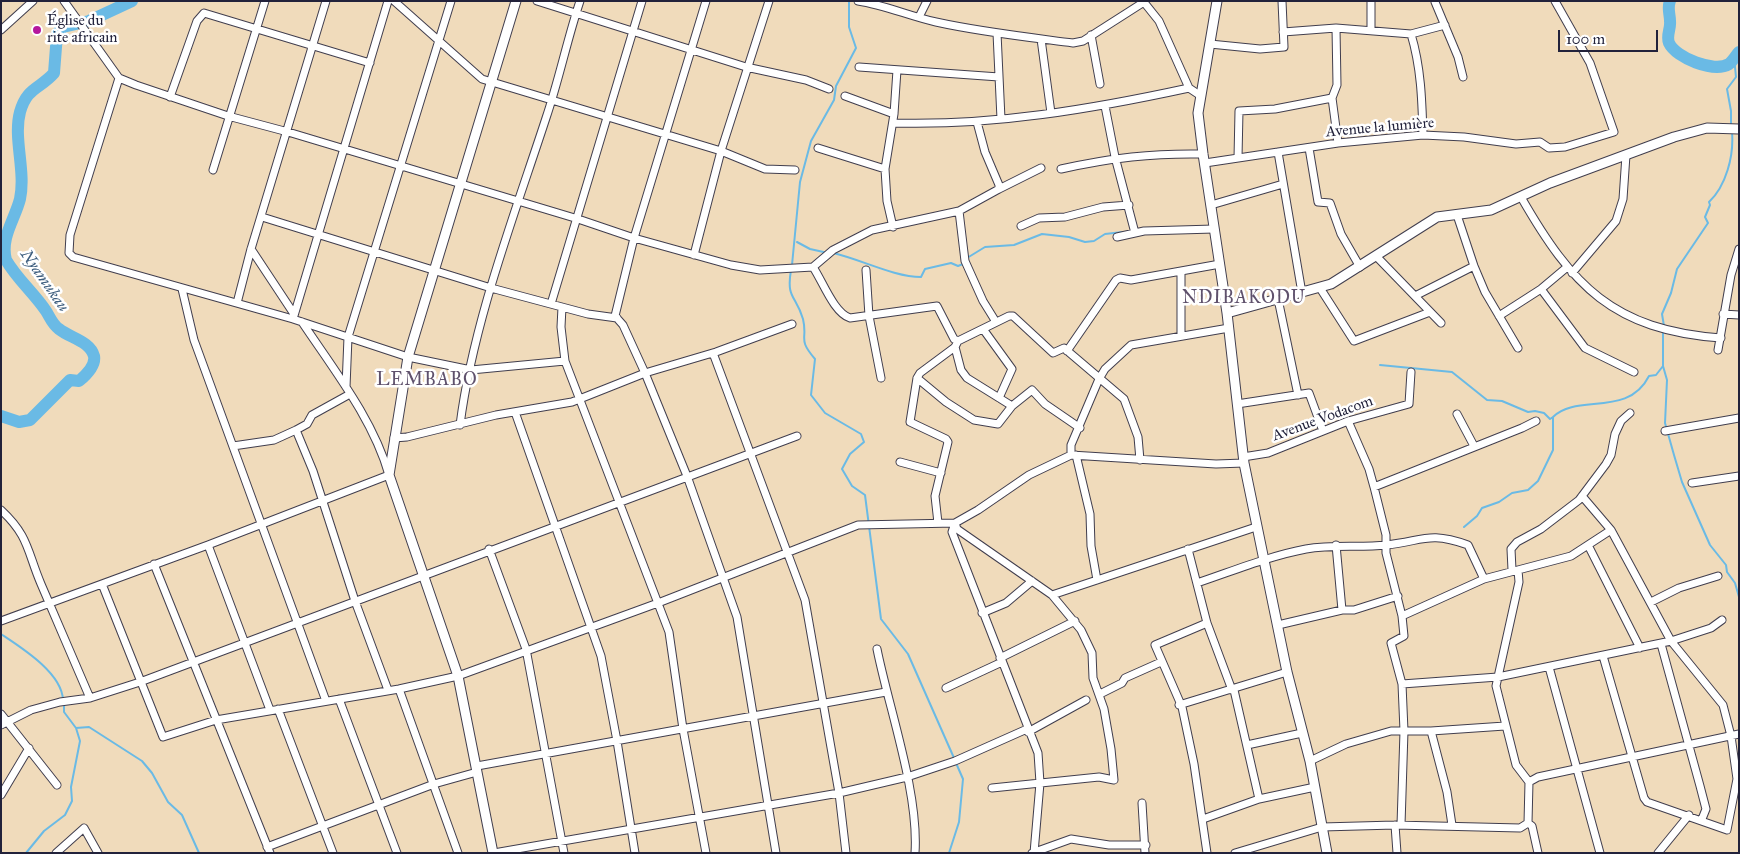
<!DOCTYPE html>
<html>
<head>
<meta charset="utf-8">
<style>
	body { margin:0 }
	#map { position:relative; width:1740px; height:854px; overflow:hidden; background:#f0dbbb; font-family:"IM FELL Great Primer",serif }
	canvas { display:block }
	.frame { position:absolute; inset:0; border:2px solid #22223b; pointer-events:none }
	.scale { position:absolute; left:1558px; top:30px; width:100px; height:22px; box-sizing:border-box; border:2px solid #22223b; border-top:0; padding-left:6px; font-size:15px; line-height:18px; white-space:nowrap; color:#22223b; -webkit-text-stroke:4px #fff; paint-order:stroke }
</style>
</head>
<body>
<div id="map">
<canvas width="1740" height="854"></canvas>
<div class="frame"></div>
<div class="scale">100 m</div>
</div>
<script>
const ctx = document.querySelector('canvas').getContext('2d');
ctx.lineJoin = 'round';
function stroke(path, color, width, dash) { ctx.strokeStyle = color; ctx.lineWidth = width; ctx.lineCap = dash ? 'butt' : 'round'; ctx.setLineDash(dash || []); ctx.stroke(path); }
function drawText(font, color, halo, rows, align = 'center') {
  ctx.font = font + ' "IM FELL Great Primer",serif'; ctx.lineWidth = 5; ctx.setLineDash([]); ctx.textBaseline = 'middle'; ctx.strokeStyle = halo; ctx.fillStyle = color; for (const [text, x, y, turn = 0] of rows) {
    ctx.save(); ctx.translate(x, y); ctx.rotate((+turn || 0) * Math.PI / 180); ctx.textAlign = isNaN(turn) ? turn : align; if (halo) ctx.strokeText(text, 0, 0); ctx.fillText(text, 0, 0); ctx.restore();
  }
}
const stream = new Path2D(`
	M1731,125V111L1727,89L1736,77L1734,57
	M797,242L810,249L828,253
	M833,253C860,259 894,277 921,277L925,269L951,263L958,266L963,264
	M967,258L985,247L1014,245L1042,234L1069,237L1085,242L1094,241L1105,234L1123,232
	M792,265L800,182L811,141L834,100L836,86L856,48L849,27V1
	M791,270C786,299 796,295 803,319C808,340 797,338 815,359L811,395L825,413L861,434L864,442L850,454L842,469L852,486L865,495L881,619L908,654L954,758
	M1664,326L1662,314L1671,293L1677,269L1708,223L1705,217L1710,205L1709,202C1726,186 1734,156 1732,132
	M1663,331V366L1667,380L1665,423L1674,455L1682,482L1710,545L1726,565L1727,572L1735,583L1739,597
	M1380,365L1452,372L1487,400L1502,401L1528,412L1535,411L1544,413L1550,419L1553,417
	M1464,527L1477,516L1482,508L1499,502L1512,493L1528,490L1538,481L1553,450V417C1577,393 1628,418 1649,376L1656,375L1663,366
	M1,634C22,648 62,673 63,700
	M76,728L89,727L142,761L152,773L168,802L182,815L199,853
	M26,853L44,831L65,815L72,801L71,787L80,741L76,728L64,712V705
	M949,853L959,822L963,779L956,763`);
const river = new Path2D(`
	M1670,1C1667,8 1670,14 1670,21C1671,29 1666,35 1669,43C1676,58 1714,73 1729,64C1733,61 1736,55 1739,52
	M1,416L19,422L30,420L70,380L79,381C85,376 96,366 94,356C90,341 70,338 59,329C52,324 50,317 46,311C34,293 17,279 6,260C0,238 15,219 20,199C26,171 13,138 20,112C27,87 40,89 54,73L57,34L63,27L89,21L132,1`);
const minor = new Path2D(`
	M64,1L119,78L136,85L228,116L288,132L578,219L634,238L731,265L760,270L813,267L833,250L872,230L959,211L999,189V185L985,152L977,122
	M394,1L482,79L721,151L765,169L795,170
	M537,1L746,67L806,80L829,89
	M706,1L634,238L615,316L623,325L645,373L687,476L737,617L776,853
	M858,1C885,5 909,16 936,22C981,32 1027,37 1073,43L1083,41L1144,2
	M1143,1L1159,21L1189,88L1201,96
	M1371,1V30
	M1435,2L1458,57L1463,77
	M919,17L927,1
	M1336,28L1337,85L1332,98L1338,143
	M1,30L33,1
	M1283,32L1336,28L1411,34L1445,25
	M997,33L1001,119
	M1411,34C1421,67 1422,100 1423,135
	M1091,35L1100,84
	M1041,39L1051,113
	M1210,44L1260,49L1284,47L1282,1
	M859,67L999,77
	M119,78L70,235L69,253L73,257L293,319L408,357L471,370L565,361
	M845,96L894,114
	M170,97L197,21L204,13L370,63
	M1105,106L1115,157L1135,233
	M893,123C993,126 1092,109 1189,88
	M818,148L885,169
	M1309,148L1318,202L1330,203L1341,234L1360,267
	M1278,152L1302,293
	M1238,158L1239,111L1275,109L1332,98
	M1205,163L1338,143L1423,135L1464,137L1516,144L1540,142L1549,148L1565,147L1614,132L1590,63L1555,1
	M1061,169C1111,158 1152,153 1203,154
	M213,170L265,1
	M999,189L1041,168
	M1521,197C1572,286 1613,330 1721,338
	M1211,205L1283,184
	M959,211L965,261L983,301L996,322
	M1457,215L1474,266L1485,292L1518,348
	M262,217L491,288L588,314L617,318
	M1021,226L1039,218L1065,217L1103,207L1129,205
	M893,227L887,201L885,169L894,114L897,70
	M1117,237L1144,231L1214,229
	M251,249L294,314
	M694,255L721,151L769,1
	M1376,256L1441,323
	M813,267C823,282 834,313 850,318L937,306L954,339L958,341L1009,316H1013L1053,353L1064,348L1124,399L1138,437L1140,460
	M866,270L869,316L881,378
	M1572,273L1616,221L1623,199L1626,155
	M1320,288L1354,341L1430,312
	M182,289L194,340L326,701
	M1541,289L1585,348L1634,372
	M1415,296L1474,266
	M1278,299L1298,395
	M237,303L251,249L326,1
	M551,304L642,1
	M562,307L561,327L565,361L669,632L683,729L706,853
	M1723,314L1739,315
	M1499,316L1541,289L1566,268
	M293,319L388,1
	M983,329L1012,369L999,398
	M1181,336V271
	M955,347L961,370L967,378L1012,406L1032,390L1045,404L1080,428
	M1718,350L1731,275L1739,249
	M1067,351L1116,280L1120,278L1131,280L1220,264
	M713,353L805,600L839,793L846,853
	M917,378L946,402L974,420L998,424L1012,406
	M346,387L348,337L451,1
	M1237,404L1309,393L1323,431
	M515,412L601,656L617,741L635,853
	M1457,414L1474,446
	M1348,421L1369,469L1374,487L1386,535V553L1402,616L1404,636L1391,643L1402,684L1404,731L1401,825
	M460,425C473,323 514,216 546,118C559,80 567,40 580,1
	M296,430L313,471L355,601L388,690
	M1665,431L1739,418
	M394,438L407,437L496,415L572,402L645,373L716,352L792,324
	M233,446L274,440L296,430L307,424L312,415L350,394
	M1071,455V445L1099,379L1105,369L1131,345L1229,328
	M1076,455L1090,514L1091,546L1097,580
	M1243,457L1268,453L1348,421L1409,404L1411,372
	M900,462L941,473
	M1692,483L1739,476
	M1374,487L1522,428L1536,421
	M1582,496L1611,530L1671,641L1723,705L1731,736L1737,779L1727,830L1647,802L1644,798L1603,656
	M1,510C29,536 27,551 41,584C57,622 74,660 90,698
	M938,523L935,496L948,442L946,439L910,422L917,378L920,373L955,347L958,341
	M955,523L957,529L1052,595L1081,630L1092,653L1093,678L1104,709L1111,749L1114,780L1099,777L992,788
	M955,523L952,532L1038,753L1040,783L1034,853
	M208,545L270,710
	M1336,545L1342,610
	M1588,545L1640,648
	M489,549L526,649L564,853
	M1188,549L1207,623L1232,690
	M154,564L270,853
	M1512,570L1511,549L1517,542L1541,529L1579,500L1606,464L1611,455L1615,434L1621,421L1630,413
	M1518,570L1519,582L1496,686L1516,765L1529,782
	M1197,583C1233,571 1269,556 1306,549C1333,544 1360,548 1386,545C1424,541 1428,531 1468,545L1484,579
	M102,584L163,737L216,720L399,689L458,676L658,603L858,525L955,523L978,510L1029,475L1071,455L1216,464L1244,463
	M1052,595L1256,527
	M1651,602L1679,588L1718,576
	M982,613L1006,603L1032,581
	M1402,616L1484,579L1571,556L1611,530
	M1,621L208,545L389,475C373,419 334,370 302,322
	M1278,625L1342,610H1354L1398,596
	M1661,644L1700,786L1706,809L1702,819
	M877,649C889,709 919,793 915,853
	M1000,658L1075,621
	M1549,667L1600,853
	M1402,684L1498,677L1671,641L1711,628L1722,620
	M946,688L1002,662
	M399,689L458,853
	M1234,690L1259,799
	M1100,694L1122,683L1125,678L1161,662
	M339,699L397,853
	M1179,705L1287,672
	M278,709L333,853
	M1,714L57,785
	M1,725L31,710L60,702L90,698L140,682L797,436
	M1431,731L1447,792L1452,825
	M1028,732L1086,700
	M1247,745L1302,733
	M1310,761L1346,744L1391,731H1431L1505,726
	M477,766L886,692
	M1,795L29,748
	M1142,803L1145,853
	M1203,819L1259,799L1315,787
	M1528,823L1532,826L1538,853
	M1395,825L1397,853
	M267,847L434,784L477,772
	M56,853L84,828L98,853
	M494,853L839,793L907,777L955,761L1027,729
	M1032,853L1071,839L1109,845H1146
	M1207,853L1194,764L1182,707L1155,645L1207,623
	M1235,853L1322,827L1395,825L1520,828L1528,823L1529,782L1538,777L1739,734
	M1658,853L1689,815`);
const tertiary = new Path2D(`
	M1217,1L1198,113L1203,154L1227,313L1244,463L1287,672L1310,761L1327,853
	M1227,313L1331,284L1437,217L1491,210L1550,183L1674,137L1707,128L1739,129
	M493,853L458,676L389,475L408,357L516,1`);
const markers = [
	[37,30,5,"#b5179e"]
];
const poiNames = [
	["Église du",47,21],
	["rite africain",47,38]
];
const streetNames = [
	["Avenue la lumière",1380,128,-5],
	["Avenue Vodacom",1323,419,-20]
];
const waterNames = [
	["Nyamukau",44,281,55]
];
const quarterNames = [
	["NDIBAKODU",1244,299],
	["LEMBABO",427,381]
];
stroke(stream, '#6abae5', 2);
stroke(river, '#6abae5', 12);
stroke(minor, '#413e4e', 9);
stroke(tertiary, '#413e4e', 11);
stroke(minor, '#fff', 7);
stroke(tertiary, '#fff', 9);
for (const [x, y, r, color] of markers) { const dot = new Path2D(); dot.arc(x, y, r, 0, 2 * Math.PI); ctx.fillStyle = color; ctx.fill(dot); stroke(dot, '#fff', 2); }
drawText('15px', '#22223b', '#fff', poiNames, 'left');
drawText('15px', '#22223b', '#fff', streetNames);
drawText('italic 16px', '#3f5f7f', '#fff', waterNames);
ctx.letterSpacing = '1px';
drawText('18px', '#5f516c', '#fff', quarterNames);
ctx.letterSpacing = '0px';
</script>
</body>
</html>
